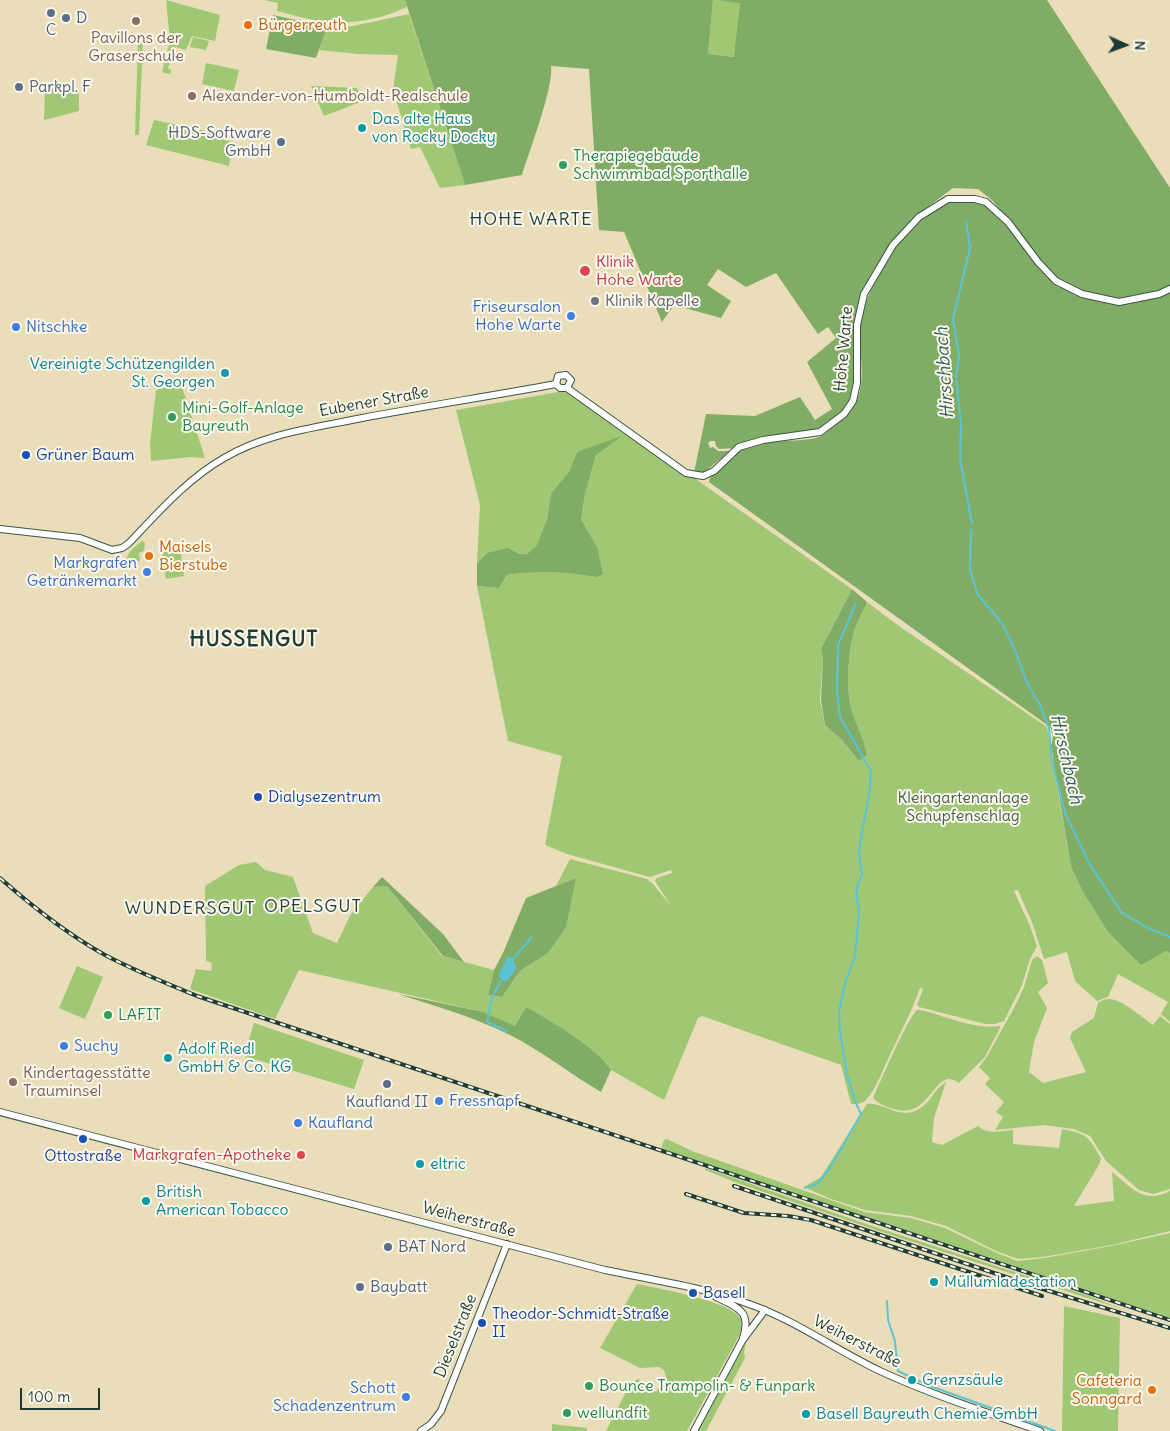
<!DOCTYPE html>
<html>
<head>
<meta charset="utf-8">
<style>
	body { margin:0 }
	#map { position:relative; width:1170px; height:1431px; overflow:hidden; background:#e9deb9; font-family:Delius,sans-serif }
	canvas { display:block }
	.north { position:absolute; left:1100px; top:20px; width:50px; height:50px; -webkit-text-stroke:4px #fbf7ec; paint-order:stroke; rotate:92deg; font-size:14px; font-weight:700; line-height:20px; text-align:center; color:#1f3d34 }
	.north::after { content:''; display:block; margin:auto; width:18px; height:22px; background:#1f3d34; clip-path:polygon(50% 0,100% 100%,50% 72%,0 100%) }
	.scale { position:absolute; left:20px; top:1388px; width:80px; height:22px; box-sizing:border-box; border:2px solid #1f3d34; border-top:0; padding-left:6px; font-size:15px; line-height:18px; white-space:nowrap; color:#1f3d34; -webkit-text-stroke:4px #fbf7ec; paint-order:stroke }
</style>
</head>
<body>
<div id="map">
<canvas width="1170" height="1431"></canvas>
<div class="north">N</div>
<div class="scale">100 m</div>
</div>
<script>
const ctx = document.querySelector('canvas').getContext('2d');
ctx.lineJoin = 'round';
function fillPath(path, color) { ctx.fillStyle = color; ctx.fill(path, 'evenodd'); }
function stroke(path, color, width, dash) { ctx.strokeStyle = color; ctx.lineWidth = width; ctx.lineCap = dash ? 'butt' : 'round'; ctx.setLineDash(dash || []); ctx.stroke(path); }
function drawText(font, color, halo, rows, align = 'center') {
  ctx.font = font + ' Delius,sans-serif'; ctx.lineWidth = 4; ctx.setLineDash([]); ctx.textBaseline = 'middle'; ctx.strokeStyle = halo; ctx.fillStyle = color; for (const [text, x, y, turn = 0] of rows) {
    ctx.save(); ctx.translate(x, y); ctx.rotate((+turn || 0) * Math.PI / 180); ctx.textAlign = isNaN(turn) ? turn : align; if (halo) ctx.strokeText(text, 0, 0); ctx.fillText(text, 0, 0); ctx.restore();
  }
}
const green = new Path2D(`
	M166,0L220,15L215,41L192,36L186,50L176,47L168,68L171,70L170,74L162,72L170,41Z
	M264,0H405L407,7C382,19 354,24 327,22C310,20 293,15 277,11L278,3Z
	M713,0L740,2L735,57L708,54Z
	M409,14L465,185L440,188L420,147L411,149L393,90L398,55L358,54L319,50L327,26L348,27Z
	M193,37L209,41L206,50L190,47Z
	M138,41H143L139,135H135Z
	M206,63L239,70L234,91L202,84Z
	M311,86L357,88L363,101L324,116Z
	M45,89H79V111L44,120Z
	M154,120L220,134V139L233,142L229,166L146,145Z
	M181,384L205,458L191,457L151,461L150,444L156,390Z
	M566,389L694,475L697,480L852,589L821,649L823,657L820,700L825,725L841,739L859,761L867,755C864,737 855,724 851,707C846,686 848,646 856,626C859,618 864,610 867,602L899,626L1047,727L1071,867L1084,894L1108,932L1141,964L1166,951L1170,953V1022L1161,1014L1168,1002L1118,974L1108,997L1097,1001L1075,981L1067,952L1044,959L1033,925L1018,890L1014,891L1030,926L1037,946L1030,959L1022,985L1004,1021L995,1024H985L919,1007L917,1005L923,989L920,988C911,1013 899,1036 888,1059C882,1072 876,1089 866,1100C862,1104 856,1104 851,1104L841,1065L702,1016L698,1018L664,1100L611,1070C596,1047 551,1022 526,1007L516,1027L484,1012L299,970L275,1019L190,989L196,969L211,971L212,963L206,961L205,886L239,865L256,862L265,870L293,877L313,933L337,943L351,914L373,887L387,886L442,956L494,970L488,995L502,997L520,971L548,953L576,878L556,886L570,859L647,879L653,884L671,906L655,881L657,878L672,873L671,870L650,877L646,876L567,854L545,845L562,756L508,741L477,586L499,588L507,575L531,571L568,572L597,547L581,519L585,494L596,455L577,452L569,472L551,493L547,519L537,545L527,554L487,553L477,563L480,505L456,410L558,392Z
	M142,541L145,543L144,551L139,553L140,561L127,563C125,553 135,547 142,541Z
	M180,548L184,576L166,579L162,550Z
	M1037,956L1042,960L1048,983L1038,992L1047,1008L1034,1042L1029,1072L1043,1083L1086,1072L1070,1038L1072,1032L1094,1018L1098,1003C1101,1001 1105,999 1109,999C1122,999 1143,1018 1153,1025L1160,1016L1170,1024V1189L1153,1194L1139,1190L1106,1161L1090,1136L1074,1129L1044,1125L995,1130L1003,1117L996,1112L1004,1102L985,1084L990,1078L979,1067L986,1058L1014,1008L1024,987L1032,960Z
	M77,966L103,977L85,1019L59,1008Z
	M917,1010C926,1010 936,1014 944,1017C961,1022 983,1029 1000,1026V1028L985,1057L959,1083C934,1064 932,1121 894,1109C887,1107 878,1104 873,1098C880,1083 908,1017 917,1010Z
	M254,1023L364,1060L354,1089L244,1056Z
	M946,1082L934,1118L932,1142L942,1145L978,1126C988,1135 1000,1131 1013,1130V1144L1059,1148L1062,1129C1088,1134 1088,1136 1101,1158L1099,1165L1074,1206L1114,1201L1112,1172C1131,1187 1144,1205 1170,1191V1231L1112,1245L1043,1257L1018,1259L996,1251L946,1226L911,1216L865,1210L831,1199L804,1187L821,1177L867,1104C885,1101 898,1121 919,1109C931,1103 934,1088 946,1082Z
	M667,1139L692,1151L865,1212L911,1218L945,1228L995,1252L1017,1261L1044,1258L1111,1246L1170,1233V1318L661,1149L664,1140Z
	M705,1168L869,1225L1089,1296L1125,1310L891,1235L740,1184L705,1170Z
	M637,1284C656,1288 731,1301 740,1318C743,1323 742,1329 740,1334L687,1431H606L630,1384L638,1379L656,1392L666,1377L664,1370L659,1367L640,1368L600,1348Z
	M1064,1306L1120,1318L1118,1431H1062Z
	M746,1342L744,1352L745,1358L706,1431H697Z
	M552,1424L587,1428V1431H552Z`);
const forest = new Path2D(`
	M405,0H713L708,54L734,57L740,3L716,0H1047L1170,188V287L1159,292L1126,300L1159,296L1170,291V953L1166,951L1141,965L1108,932L1084,894L1071,867L1051,746L1053,736L1050,727L709,482L710,478C719,469 730,455 741,450C763,437 795,444 819,437C825,435 831,427 837,423C843,418 851,412 855,404C868,381 858,350 860,326C865,286 908,217 946,202C953,199 965,200 973,201C1019,211 1028,284 1078,292L1057,279L1039,260L993,201L978,189L953,188L917,215L891,243L876,271L861,293L855,326V382L850,401L841,412L818,429L763,437L734,448L719,449L716,446L715,441H710L708,443L710,448L713,447L718,451H730L702,474L694,473L706,414L755,416L800,397L815,420L832,409L807,362L836,338L828,327L818,334L776,273L746,287L718,269L707,285L731,301L721,318L674,305L662,322L624,232L599,230L589,69L551,66C554,86 529,153 522,175L465,185Z
	M273,15L327,27L316,58L266,49Z
	M622,436L596,455L585,494L581,519L597,547L603,574L597,577C566,572 538,570 507,575L499,588L477,586V563L487,553L508,548L519,554H527L537,545L547,519L551,493L569,472L577,452Z
	M852,589L867,602C864,610 859,618 856,626C848,646 846,686 851,707C855,724 864,737 867,755L859,761L841,739L825,725L821,700L823,657L821,649Z
	M382,877L443,934L464,962L443,956L387,886L373,887Z
	M576,878L566,927L548,953L520,971L502,997L488,995L494,970L503,953L526,898Z
	M398,994L484,1012L515,1026L526,1007C551,1021 596,1047 611,1070L601,1092C570,1074 542,1051 510,1035C474,1017 435,1006 398,994Z`);
const water = new Path2D(`
	M508,957H511L517,968L506,982L498,976Z`);
const stream = new Path2D(`
	M966,221L970,248L953,319L959,356L956,376L961,425L960,459L972,524
	M971,530L970,570L978,595L1002,623L1015,650L1027,683L1040,705L1049,728L1051,756L1065,813L1089,863L1122,913L1148,928L1170,937
	M512,960L532,937
	M502,979L492,997L487,1022L507,1031
	M805,1188L817,1184L830,1168L861,1114L855,1101L847,1075L840,1032L839,1011L846,980L855,957L859,912L856,890L862,874L859,852L863,826L869,796L871,771L840,717L837,692L838,645L856,603
	M887,1301L888,1320L895,1341L898,1371L930,1386L1055,1431`);
const minor = new Path2D(`
	M556,384L560,388H567L686,473L703,476L714,471L739,447L763,440L820,432L844,414L853,401L857,383V325L864,294L893,245L919,217L948,199H975L986,202L1008,222L1038,262L1056,281L1082,294L1119,302L1159,294L1170,289
	M556,384L558,376L566,375L571,380L567,388
	M0,529L80,538L112,550L122,548L128,544C157,514 187,479 224,458C266,433 314,428 362,418C426,406 491,396 556,384
	M0,1112L605,1270C653,1280 702,1287 749,1304C795,1320 836,1350 880,1371C932,1395 986,1412 1040,1431
	M716,1297C737,1307 752,1311 743,1338
	M421,1431L431,1424L441,1411L507,1244
	M694,1431L742,1341L765,1310`);
const rail = new Path2D(`
	M0,878C33,907 67,934 105,955C135,971 166,983 197,996L1170,1320
	M734,1186L1036,1287L1170,1328
	M686,1194L744,1213L788,1216L811,1220L1042,1296`);
const markers = [
	[51,13,5,"#5c6f8a"],
	[66,18,5,"#5c6f8a"],
	[136,21,5,"#8d6e63"],
	[248,25,5,"#e8710a"],
	[19,87,5,"#5c6f8a"],
	[192,96,5,"#8d6e63"],
	[362,128,5,"#0f9aa8"],
	[281,142,5,"#5c6f8a"],
	[563,165,5,"#2e9e5b"],
	[585,271,6,"#e0444e"],
	[595,301,5,"#6b7280"],
	[571,316,5,"#3f7fe0"],
	[16,327,5,"#3f7fe0"],
	[225,373,5,"#0f9aa8"],
	[172,417,5,"#2e9e5b"],
	[26,455,5,"#1a4fb4"],
	[149,556,5,"#e8710a"],
	[147,572,5,"#3f7fe0"],
	[258,797,5,"#1a4fb4"],
	[108,1015,5,"#2e9e5b"],
	[64,1046,5,"#3f7fe0"],
	[168,1058,5,"#0f9aa8"],
	[13,1082,5,"#8d6e63"],
	[387,1084,5,"#5c6f8a"],
	[439,1101,5,"#3f7fe0"],
	[298,1123,5,"#3f7fe0"],
	[83,1139,5,"#1a4fb4"],
	[301,1155,5,"#e0444e"],
	[420,1164,5,"#0f9aa8"],
	[146,1201,5,"#0f9aa8"],
	[388,1247,5,"#5c6f8a"],
	[934,1282,5,"#0f9aa8"],
	[360,1287,5,"#5c6f8a"],
	[693,1293,5,"#1a4fb4"],
	[482,1323,5,"#1a4fb4"],
	[912,1380,5,"#0f9aa8"],
	[589,1386,5,"#2e9e5b"],
	[1152,1390,5,"#e8710a"],
	[406,1397,5,"#3f7fe0"],
	[567,1413,5,"#2e9e5b"],
	[806,1414,5,"#0f9aa8"]
];
const serviceNames = [
	["D",76,18],
	["C",51,30,"center"],
	["Parkpl. F",29,87],
	["HDS-Software",271,133,"right"],
	["GmbH",271,151,"right"],
	["Kaufland II",387,1102,"center"],
	["BAT Nord",398,1247],
	["Baybatt",370,1287]
];
const foodNames = [
	["Bürgerreuth",258,25],
	["Maisels",159,547],
	["Bierstube",159,565],
	["Cafeteria",1142,1381,"right"],
	["Sonngard",1142,1399,"right"]
];
const educationNames = [
	["Pavillons der",136,38,"center"],
	["Graserschule",136,56,"center"],
	["Alexander-von-Humboldt-Realschule",202,96],
	["Kindertagesstätte",23,1073],
	["Trauminsel",23,1091]
];
const cultureNames = [
	["Das alte Haus",372,119],
	["von Rocky Docky",372,137],
	["Vereinigte Schützengilden",215,364,"right"],
	["St. Georgen",215,382,"right"],
	["Adolf Riedl",178,1049],
	["GmbH & Co. KG",178,1067],
	["eltric",430,1164],
	["British",156,1192],
	["American Tobacco",156,1210],
	["Müllumladestation",944,1282],
	["Grenzsäule",922,1380],
	["Basell Bayreuth Chemie GmbH",816,1414]
];
const leisureNames = [
	["Therapiegebäude",573,156],
	["Schwimmbad Sporthalle",573,174],
	["Mini-Golf-Anlage",182,408],
	["Bayreuth",182,426],
	["LAFIT",118,1015],
	["Bounce Trampolin- & Funpark",599,1386],
	["wellundfit",577,1413]
];
const healthNames = [
	["Klinik",596,262],
	["Hohe Warte",596,280],
	["Markgrafen-Apotheke",291,1155,"right"]
];
const worshipNames = [
	["Klinik Kapelle",605,301]
];
const shopNames = [
	["Friseursalon",561,307,"right"],
	["Hohe Warte",561,325,"right"],
	["Nitschke",26,327],
	["Markgrafen",137,563,"right"],
	["Getränkemarkt",137,581,"right"],
	["Suchy",74,1046],
	["Fressnapf",449,1101],
	["Kaufland",308,1123],
	["Schott",396,1388,"right"],
	["Schadenzentrum",396,1406,"right"]
];
const streetNames = [
	["Hohe Warte",844,349,-85],
	["Eubener Straße",374,402,-10],
	["Weiherstraße",469,1220,15],
	["Dieselstraße",456,1336,-68],
	["Weiherstraße",857,1342,27]
];
const transitNames = [
	["Grüner Baum",36,455],
	["Dialysezentrum",268,797],
	["Ottostraße",83,1156,"center"],
	["Basell",703,1293],
	["Theodor-Schmidt-Straße",492,1314],
	["II",492,1332]
];
const parkNames = [
	["Kleingartenanlage",963,798],
	["Schupfenschlag",963,816]
];
const neighbourhoodNames = [
	["HOHE WARTE",531,220],
	["OPELSGUT",313,907],
	["WUNDERSGUT",190,909]
];
const waterNames = [
	["Hirschbach",945,373,-94],
	["Hirschbach",1066,759,77]
];
const districtNames = [
	["HUSSENGUT",254,640]
];
fillPath(green, '#a0c874');
fillPath(forest, '#80ac66');
fillPath(water, '#5ac4d5');
stroke(stream, '#5ac4d5', 2);
stroke(minor, '#3d5548', 8);
stroke(minor, '#fff', 6);
stroke(rail, '#1f3d34', 4);
stroke(rail, '#fbf7ec', 2, [5.5]);
for (const [x, y, r, color] of markers) { const dot = new Path2D(); dot.arc(x, y, r, 0, 2 * Math.PI); ctx.fillStyle = color; ctx.fill(dot); stroke(dot, '#fbf7ec', 2); }
drawText('16px', '#4e5e75', '#fbf7ec', serviceNames, 'left');
drawText('16px', '#c56008', '#fbf7ec', foodNames, 'left');
drawText('16px', '#785e54', '#fbf7ec', educationNames, 'left');
drawText('16px', '#0d838f', '#fbf7ec', cultureNames, 'left');
drawText('16px', '#27864d', '#fbf7ec', leisureNames, 'left');
drawText('16px', '#be3a42', '#fbf7ec', healthNames, 'left');
drawText('16px', '#5b616d', '#fbf7ec', worshipNames, 'left');
drawText('16px', '#366cbe', '#fbf7ec', shopNames, 'left');
drawText('16px', '#1f3d34', '#fbf7ec', streetNames);
drawText('16px', '#164399', '#fbf7ec', transitNames, 'left');
drawText('16px', '#3f6044', '#fbf7ec', parkNames);
ctx.letterSpacing = '1px';
drawText('18px', '#1f3d34', '#fbf7ec', neighbourhoodNames);
ctx.letterSpacing = '0px';
drawText('italic 18px', '#2e5f5c', '#fbf7ec', waterNames);
ctx.letterSpacing = '1px';
drawText('bold 21px', '#1f3d34', '#fbf7ec', districtNames);
ctx.letterSpacing = '0px';
</script>
</body>
</html>
